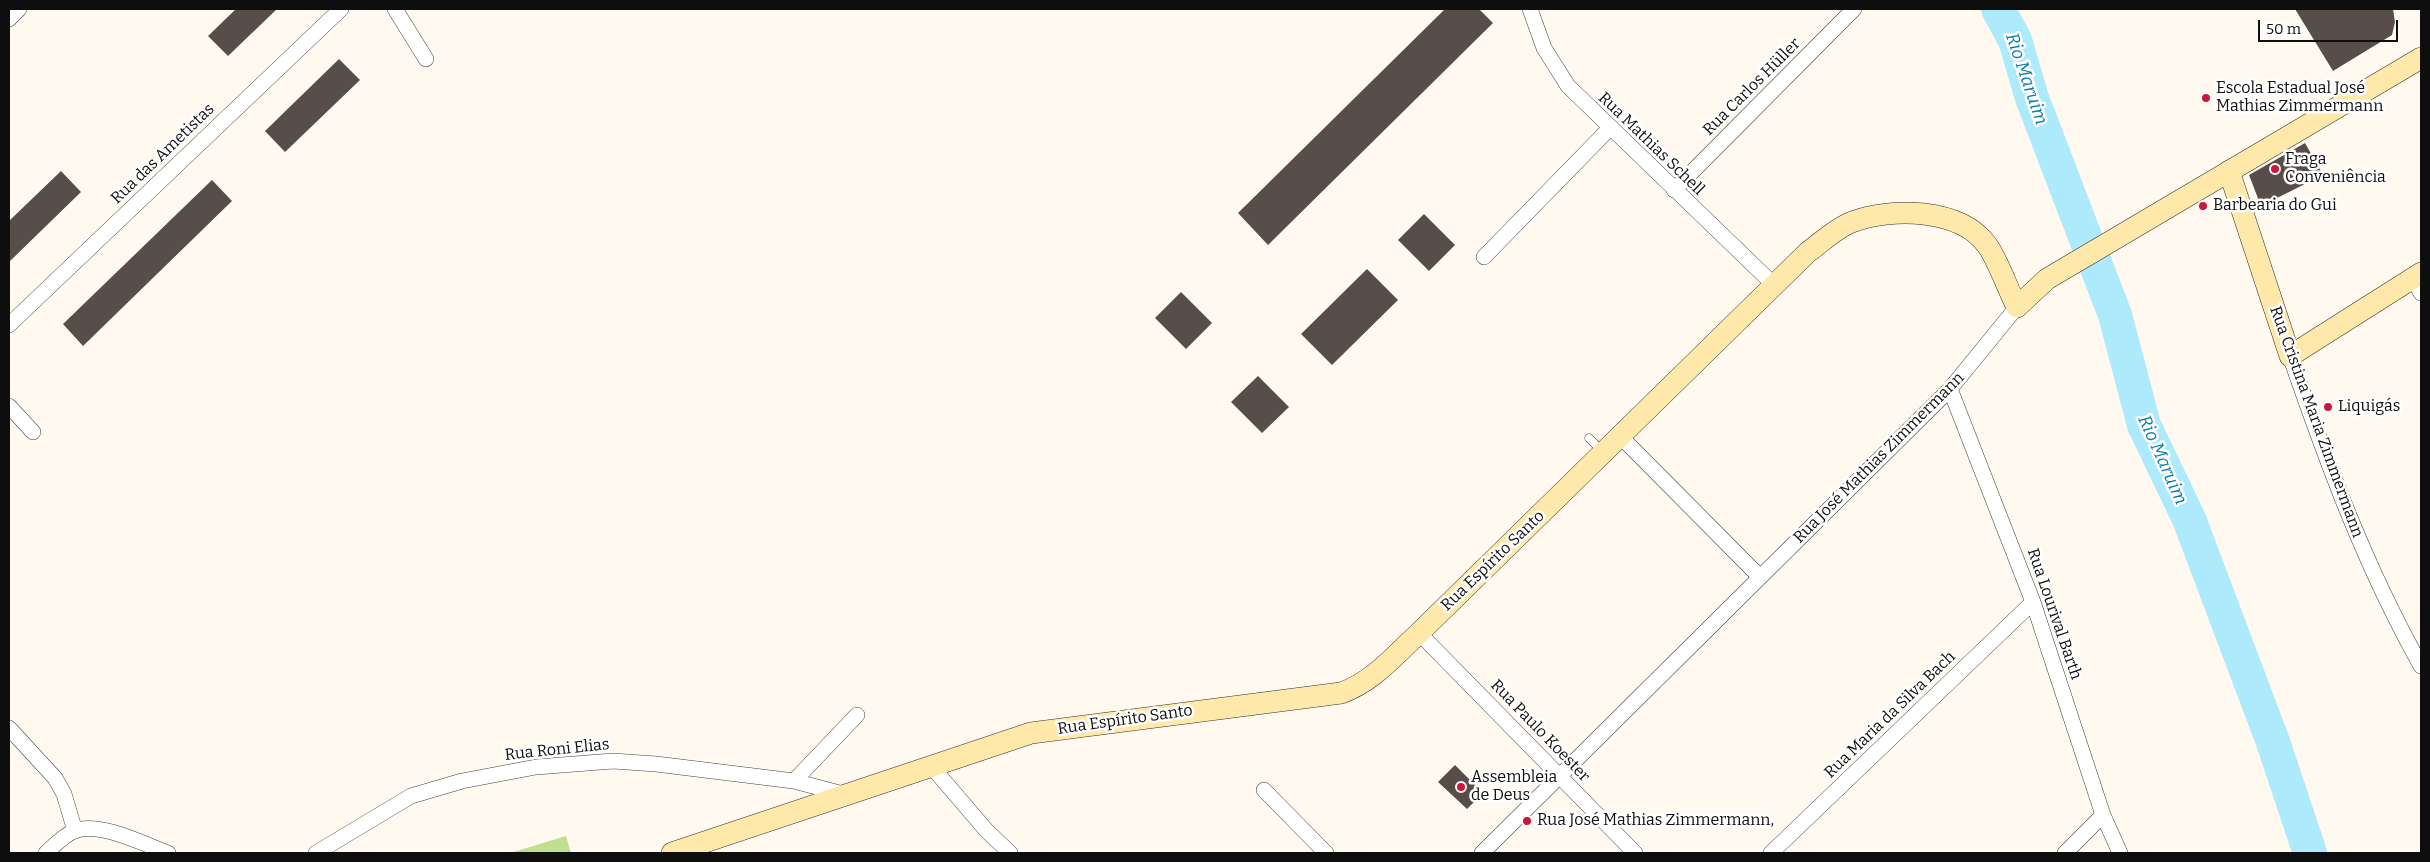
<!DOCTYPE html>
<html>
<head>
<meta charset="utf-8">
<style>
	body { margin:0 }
	#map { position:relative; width:2430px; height:862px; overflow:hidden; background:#fff9ef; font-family:Bitter,serif }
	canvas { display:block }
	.frame { position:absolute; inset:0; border:10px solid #0e0e0e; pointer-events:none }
	.scale { position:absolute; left:2258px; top:20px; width:140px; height:22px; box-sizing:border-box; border:2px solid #0e0e0e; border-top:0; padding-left:6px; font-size:15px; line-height:18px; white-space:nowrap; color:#0e0e0e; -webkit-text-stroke:4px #fff; paint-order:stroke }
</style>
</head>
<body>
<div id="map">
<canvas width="2430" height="862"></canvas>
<div class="frame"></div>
<div class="scale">50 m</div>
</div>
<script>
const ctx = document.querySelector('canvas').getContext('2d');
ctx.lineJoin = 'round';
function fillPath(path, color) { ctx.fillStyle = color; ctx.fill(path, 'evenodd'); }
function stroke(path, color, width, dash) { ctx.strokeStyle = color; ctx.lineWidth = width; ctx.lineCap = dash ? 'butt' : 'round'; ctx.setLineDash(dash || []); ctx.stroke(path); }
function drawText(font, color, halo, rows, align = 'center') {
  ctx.font = font + ' Bitter,serif'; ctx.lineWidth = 5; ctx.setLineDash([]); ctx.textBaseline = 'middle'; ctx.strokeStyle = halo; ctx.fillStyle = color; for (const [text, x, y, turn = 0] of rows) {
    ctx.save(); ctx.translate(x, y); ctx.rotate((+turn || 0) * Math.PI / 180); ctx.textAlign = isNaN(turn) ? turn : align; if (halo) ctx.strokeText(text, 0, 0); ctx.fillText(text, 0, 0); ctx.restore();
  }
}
const forest = new Path2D(`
	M566,836L571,853H510Z`);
const river = new Path2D(`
	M1998,9L2015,40L2032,98L2115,315L2144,425L2189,519L2273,742L2310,853`);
const building = new Path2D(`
	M236,9H277L228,56L208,36Z
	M1445,9H1479L1493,23L1268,245L1238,213Z
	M2295,9H2393L2395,22L2392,35L2333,71Z
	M339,59L360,80L285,152L265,131Z
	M2305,143L2323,175L2261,206L2249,175Z
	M61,171L81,192L9,262V221Z
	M212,180L232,201L83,346L63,324Z
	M1424,214L1455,245L1429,271L1398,240Z
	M1367,269L1398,300L1332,365L1301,334Z
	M1181,292L1212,323L1186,349L1155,318Z
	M1258,376L1289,407L1262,433L1231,402Z
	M1455,765L1483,793L1467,809L1438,782Z`);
const lane = new Path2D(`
	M1589,438L1603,452`);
const street = new Path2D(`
	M395,9L426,59
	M1530,9L1544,48L1568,86L1774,285
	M9,19L19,9
	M1674,190L1854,9
	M1484,257L1610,128
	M2413,279L2421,293
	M9,325L341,9
	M2290,356C2328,465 2364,564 2421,666
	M1950,389L2033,602L2103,815L2120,853
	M9,406L33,432
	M1620,436L1760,577
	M1419,633L1635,853
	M9,728L55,778L64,794L75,831
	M932,767L986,830L1010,853
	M794,781L857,715
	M1264,790L1326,853
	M46,853C55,845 63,836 74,831C99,821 143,844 168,853
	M316,853L411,796L462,781L536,767L613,761L656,764L794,781L847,795
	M1482,853L1950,389L2017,307
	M1771,853L2033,602
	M2065,853L2103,815`);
const secondary = new Path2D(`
	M2229,171L2290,356L2421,273
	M672,853L1031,733L1341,693C1373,682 1395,655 1419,633L1808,252C1822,242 1836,228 1852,222C1891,207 1960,208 1987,245C1998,260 2008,290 2017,307L2047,279L2421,58`);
const markers = [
	[2206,98,5,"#cc173a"],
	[2275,169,5,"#cc173a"],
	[2203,206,5,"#cc173a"],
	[2328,407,5,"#cc173a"],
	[1461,787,5,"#cc173a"],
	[1527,821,5,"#cc173a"]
];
const streetNames = [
	["Rua Carlos Hüller",1752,87,-45],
	["Rua Mathias Schell",1651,144,44],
	["Rua das Ametistas",163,154,-44],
	["Rua Cristina Maria Zimmermann",2316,422,70],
	["Rua José Mathias Zimmermann",1879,458,-45],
	["Rua Espírito Santo",1493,561,-44],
	["Rua Lourival Barth",2054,614,71],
	["Rua Maria da Silva Bach",1890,715,-44],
	["Rua Espírito Santo",1125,720,-8],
	["Rua Paulo Koester",1540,731,46],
	["Rua Roni Elias",557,750,-6]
];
const poiNames = [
	["Escola Estadual José",2216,89],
	["Mathias Zimmermann",2216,107],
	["Fraga",2285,160],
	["Conveniência",2285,178],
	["Barbearia do Gui",2213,206],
	["Liquigás",2338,407],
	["Assembleia",1471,778],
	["de Deus",1471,796],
	["Rua José Mathias Zimmermann,",1537,821]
];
const waterNames = [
	["Rio Maruim",2026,79,71],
	["Rio Maruim",2162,460,66]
];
fillPath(forest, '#c0e091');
stroke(river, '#adeafc', 34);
fillPath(building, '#584d49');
stroke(lane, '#414141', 9);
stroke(street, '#414141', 16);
stroke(secondary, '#303030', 22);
stroke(lane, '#fff', 8);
stroke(street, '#fff', 15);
stroke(secondary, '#ffe9aa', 21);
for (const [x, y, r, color] of markers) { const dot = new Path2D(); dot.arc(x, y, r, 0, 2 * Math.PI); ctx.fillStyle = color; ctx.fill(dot); stroke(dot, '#fff', 2); }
drawText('16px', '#0e0e0e', '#fff', streetNames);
drawText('16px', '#0e0e0e', '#fff', poiNames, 'left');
drawText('italic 18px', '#0a7dad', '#fff', waterNames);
</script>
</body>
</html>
